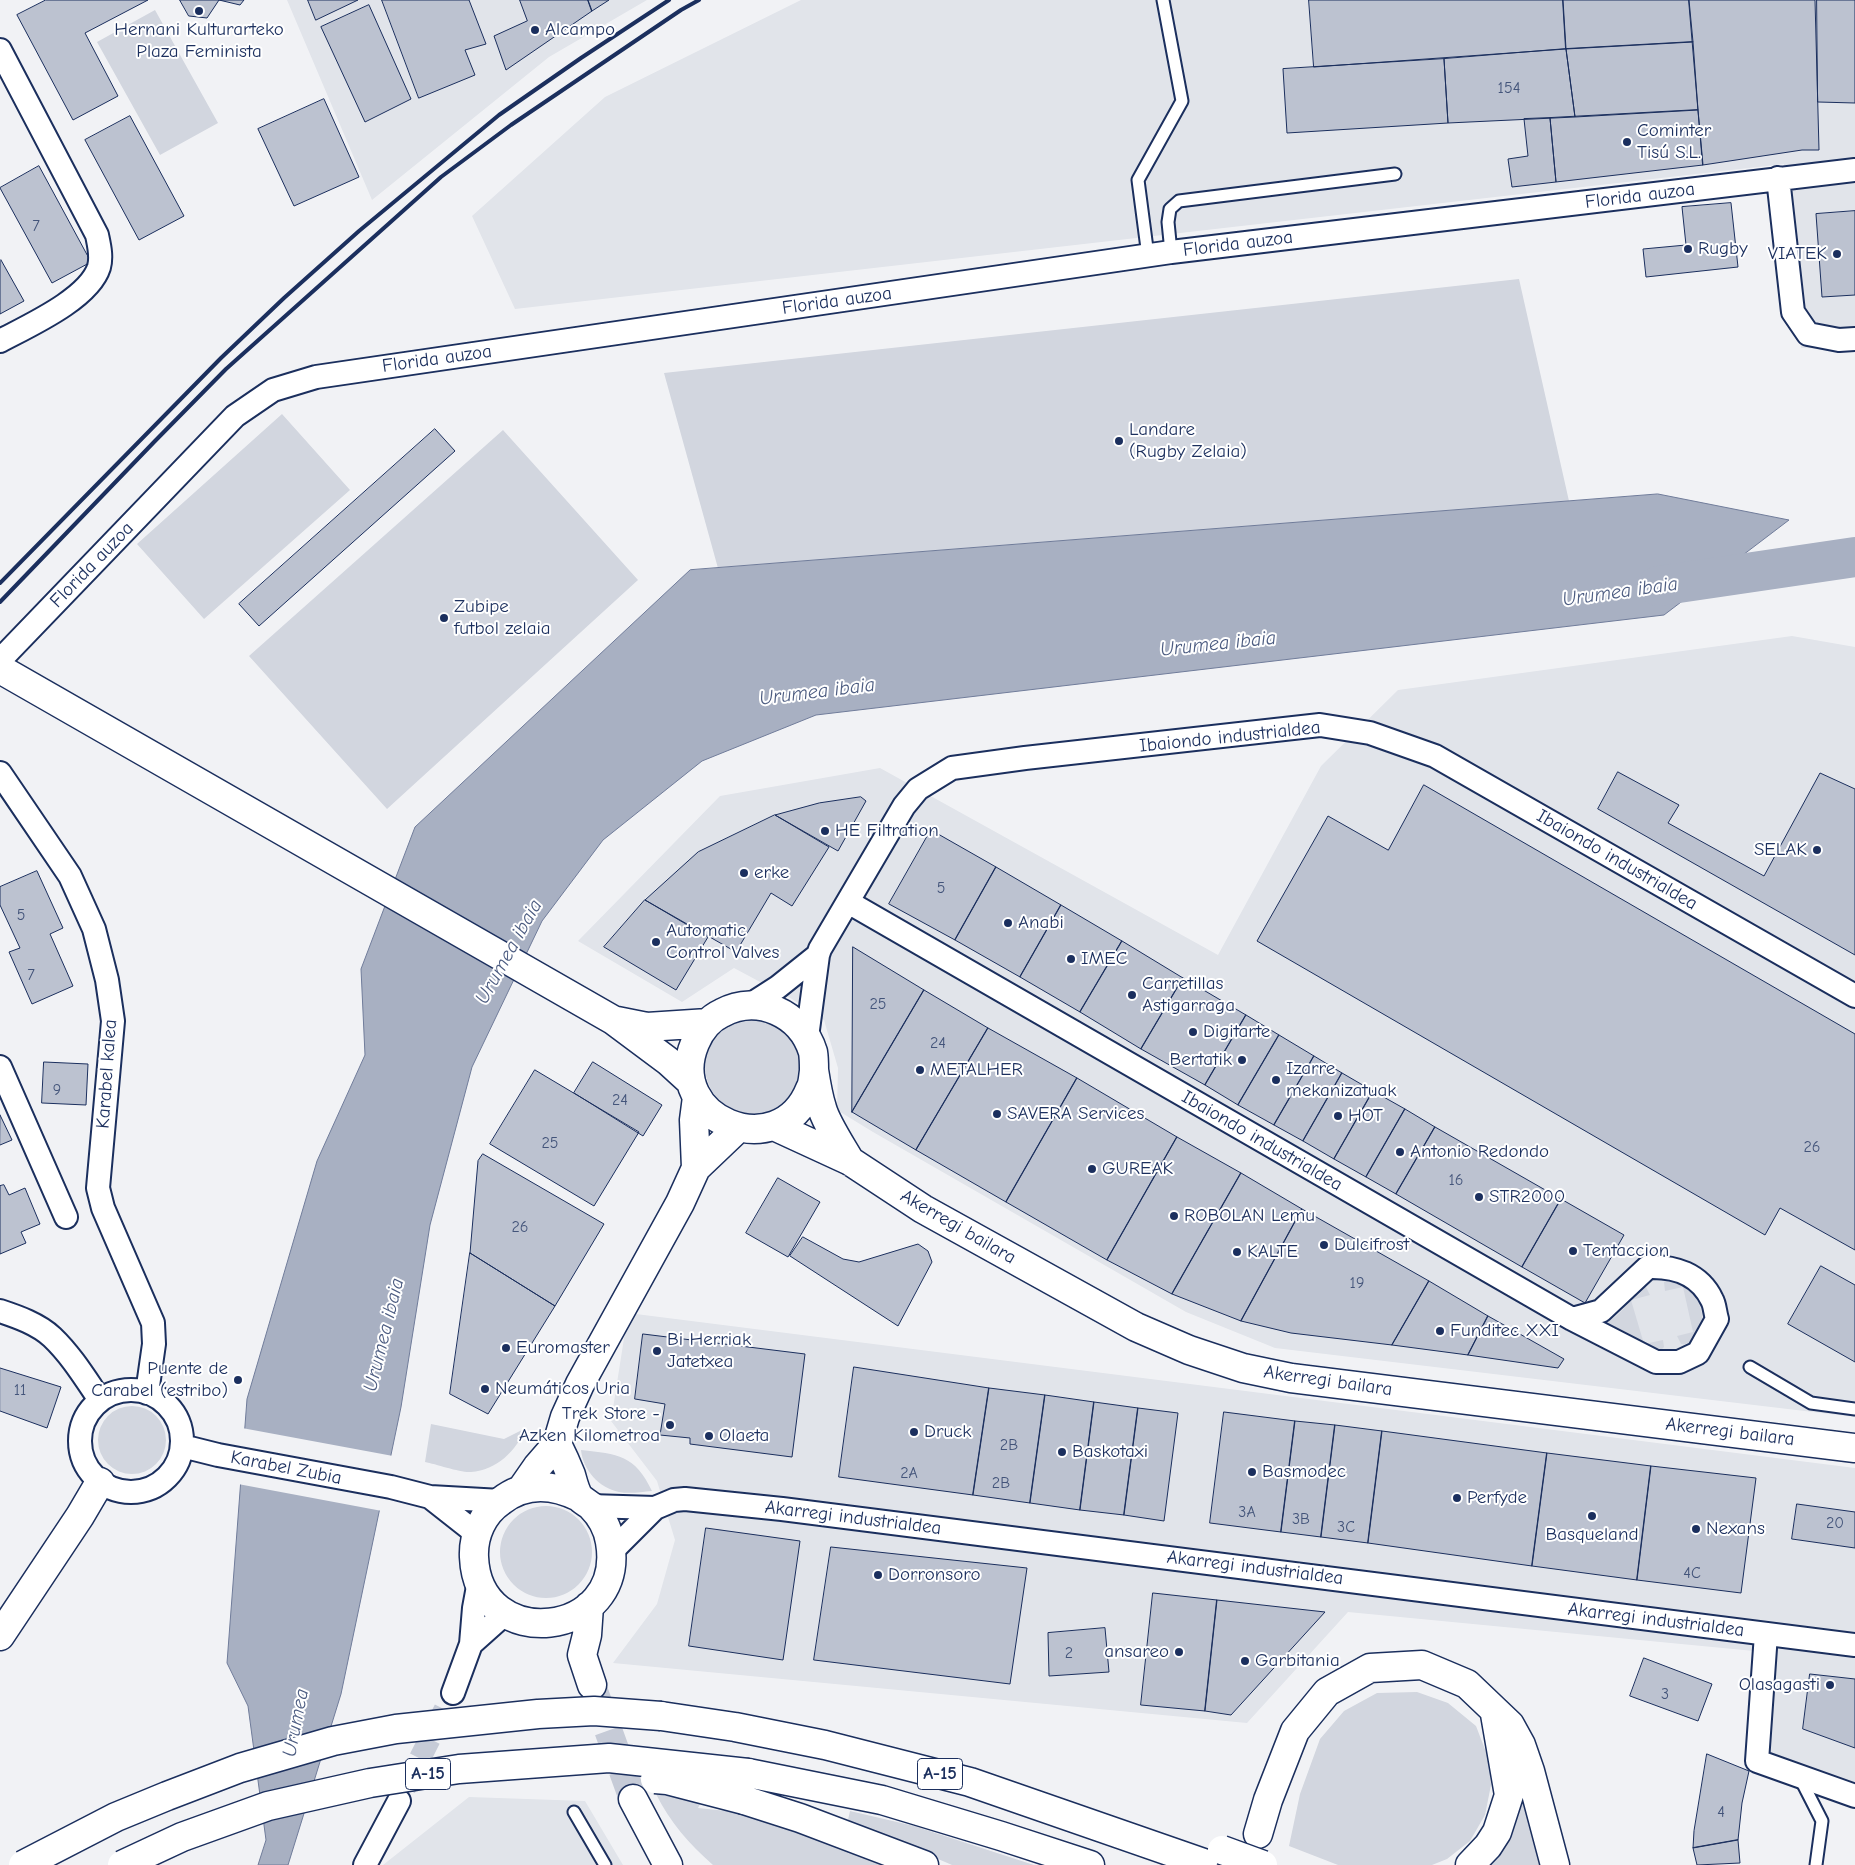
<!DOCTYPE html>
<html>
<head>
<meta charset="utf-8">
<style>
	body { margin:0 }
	canvas { display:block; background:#f1f2f5 }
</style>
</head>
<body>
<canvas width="1855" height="1865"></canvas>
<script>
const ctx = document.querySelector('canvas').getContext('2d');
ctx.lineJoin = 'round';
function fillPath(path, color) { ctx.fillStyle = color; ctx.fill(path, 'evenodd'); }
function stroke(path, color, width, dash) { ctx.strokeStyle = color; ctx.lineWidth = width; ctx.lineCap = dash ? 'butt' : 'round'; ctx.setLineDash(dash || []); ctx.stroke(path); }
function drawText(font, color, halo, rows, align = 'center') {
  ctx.font = font + ' "Comic Neue",sans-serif'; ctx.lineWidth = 4; ctx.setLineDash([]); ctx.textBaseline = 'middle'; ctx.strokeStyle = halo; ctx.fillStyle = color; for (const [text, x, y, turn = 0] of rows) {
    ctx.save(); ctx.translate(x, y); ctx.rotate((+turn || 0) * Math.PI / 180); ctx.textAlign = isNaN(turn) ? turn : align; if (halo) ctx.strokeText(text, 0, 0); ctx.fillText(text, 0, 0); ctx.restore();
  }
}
const built = new Path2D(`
	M287,0H647L549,57L372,200Z
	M801,0H1855V349L1801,348L1784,164L515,309L472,216L605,97Z
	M1792,636L1855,647V1417L1275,1348L1186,1312L873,1132L837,1110L838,1068L824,1020L792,999L734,968L682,1002L578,941L720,796L880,768L1218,955L1321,766L1398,690Z
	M628,1313L1855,1468V1808L1746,1769L1754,1651L1348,1612L1247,1723L613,1663L657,1604L675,1540L657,1481L611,1421Z
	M469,1797L585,1801L623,1865H383Z`);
const green = new Path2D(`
	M155,10L218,123L160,155L97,42Z
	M1519,279L1571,510L729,608L664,373Z
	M282,414L350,490L204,619L137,544Z
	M503,430L638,580L387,809L249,656Z
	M705 1066a48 48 0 1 1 96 0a48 48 0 1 1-96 0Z
	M1673,1278C1680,1281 1687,1285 1692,1291C1697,1297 1702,1309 1702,1317C1701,1329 1695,1346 1681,1344L1677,1336L1693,1332L1683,1287L1665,1291L1664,1282Z
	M1646,1287L1650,1295L1631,1300L1644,1344L1663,1340L1664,1347L1659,1352L1602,1324C1620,1318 1627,1303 1639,1288Z
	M98 1440a34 34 0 1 1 68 0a34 34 0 1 1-68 0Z
	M431,1424L504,1439L526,1428C516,1451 497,1470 471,1472C461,1473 436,1464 425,1462Z
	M581,1450C618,1454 635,1455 652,1491C641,1492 630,1494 619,1492C599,1488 583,1470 581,1450Z
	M500 1552a46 46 0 1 1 92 0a46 46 0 1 1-92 0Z
	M1417,1692L1448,1703L1476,1726L1489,1760L1491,1785L1485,1815L1470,1841L1447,1859L1432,1865H1338L1289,1846L1300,1794L1320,1739L1344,1711L1377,1693Z
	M656,1794L701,1802L698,1808L736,1812L784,1824L890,1865H713C689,1844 670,1822 656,1794Z
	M1521,1797H1525L1544,1865H1489L1504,1846L1516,1820Z
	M850,1811L914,1826L1034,1865H952L848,1820Z`);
const water = new Path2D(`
	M1658,494L1789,520L1664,615L816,715L702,761L603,840L542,921L472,1067L430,1225L401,1407L341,1694L288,1865H258L266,1840L248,1706L227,1663L247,1399L317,1161L365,1055L361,969L415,827L690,570Z`);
const pier = new Path2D(`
	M242,1428L393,1456L382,1511L238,1484Z`);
const river = new Path2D(`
	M1658,586L1855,557`);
const building = new Path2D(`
	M46,0H148L85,33L118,96L73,120L17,15Z
	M180,0H244L240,5L219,0L207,18L189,16Z
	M308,0H358L316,20Z
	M382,0H469L486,44L465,50L475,75L419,98Z
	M520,0H588L592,11L506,70L494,36L527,21Z
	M588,0H609L592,11Z
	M1309,0H1563L1566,49L1314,67Z
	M1563,0H1689L1693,42L1566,49Z
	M1689,0H1815L1819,150H1802L1703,165Z
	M1817,0H1855V103L1818,102Z
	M369,5L411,99L365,122L321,27Z
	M1693,42L1698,110L1575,117L1566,49Z
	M1566,49L1575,117L1448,123L1444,59Z
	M1444,59L1448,123L1287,133L1283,69Z
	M324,99L359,177L294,206L258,129Z
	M1698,110L1703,165L1556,182L1550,118Z
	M130,116L184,216L139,240L85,140Z
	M1550,118L1556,182L1512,187L1508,159L1528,156L1524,119Z
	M39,166L91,262L52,283L0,188Z
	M1731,203L1738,267L1646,277L1643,249L1686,245L1682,207Z
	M1855,211V295L1822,297L1816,214Z
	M1,260L24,301L0,314V261Z
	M435,429L455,451L259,626L239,604Z
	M1618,772L1679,805L1668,823L1764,876L1820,773L1855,789V955L1598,809Z
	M1424,785L1855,1034V1250L1780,1208L1765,1235L1257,941L1328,816L1388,850Z
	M861,797L866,801L838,851L775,815L819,803Z
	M775,815L829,847L792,906L771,893L736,952L645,900L698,852Z
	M931,830L996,867L955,940L889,904Z
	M996,867L1061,905L1020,977L955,940Z
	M37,871L63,928L50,934L73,986L32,1004L9,952L20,948L0,905V887Z
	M645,900L708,937L676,990L604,947Z
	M1061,905L1122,941L1080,1012L1020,977Z
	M1122,941L1183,978L1141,1049L1080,1012Z
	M853,947L924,990L852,1112Z
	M1183,978L1246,1015L1205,1085L1141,1049Z
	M924,990L988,1028L916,1150L852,1112Z
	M1246,1015L1279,1035L1238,1105L1205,1085Z
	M988,1028L1077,1078L1006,1202L916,1150Z
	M1279,1035L1314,1056L1274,1125L1238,1105Z
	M1314,1056L1342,1073L1303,1141L1274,1125Z
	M44,1062L88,1064L86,1105L42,1103Z
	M593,1062L662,1105L643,1136L574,1093Z
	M535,1070L639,1132L594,1206L490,1144Z
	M1342,1073L1373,1091L1334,1159L1303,1141Z
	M1077,1078L1177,1137L1107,1260L1006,1202Z
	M1373,1091L1405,1109L1366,1177L1334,1159Z
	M1405,1109L1435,1127L1396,1194L1366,1177Z
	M0,1115L12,1140L0,1145Z
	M1435,1127L1561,1199L1522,1267L1396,1194Z
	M1177,1137L1241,1173L1172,1294L1107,1260Z
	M483,1154L604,1224L555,1306L470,1253L478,1161Z
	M1241,1173L1302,1209L1241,1321L1172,1294Z
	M778,1178L820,1202L788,1257L746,1233Z
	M4,1185L9,1195L25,1188L40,1224L21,1232L26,1243L0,1254V1186Z
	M1561,1199L1624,1235L1585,1303L1522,1267Z
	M1302,1209L1429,1281L1392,1345L1291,1333L1241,1321Z
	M803,1237L843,1259L859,1262L918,1244L928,1251L932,1262L898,1326L790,1256Z
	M470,1253L555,1306L488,1414L450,1394Z
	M1821,1266L1855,1285V1362L1788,1324Z
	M1429,1281L1488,1316L1468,1355L1392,1345Z
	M1488,1316L1564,1359L1558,1368L1468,1355Z
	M643,1334L805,1354L792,1457L690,1444V1438L660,1435L665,1404L635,1399Z
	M854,1367L989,1388L973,1495L839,1477Z
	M0,1368L61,1387L47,1428L0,1411Z
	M989,1388L1045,1395L1030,1503L973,1495Z
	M1045,1395L1094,1402L1080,1510L1030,1503Z
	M1094,1402L1138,1408L1124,1515L1080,1510Z
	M1138,1408L1178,1413L1164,1521L1124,1515Z
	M1224,1412L1295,1421L1281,1532L1210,1523Z
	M1295,1421L1335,1425L1321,1537L1281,1532Z
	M1335,1425L1382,1431L1368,1543L1321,1537Z
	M1382,1431L1547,1453L1532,1566L1368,1543Z
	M1547,1453L1651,1466L1637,1580L1532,1566Z
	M1651,1466L1756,1478L1741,1593L1637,1580Z
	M1797,1504L1855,1512V1548L1792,1539Z
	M706,1528L800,1541L783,1660L689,1646Z
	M831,1547L1027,1568L1010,1684L814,1660Z
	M1153,1593L1217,1600L1205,1711L1141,1705Z
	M1217,1600L1325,1612L1231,1715L1205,1711Z
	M1105,1628L1109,1672L1049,1676L1048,1633Z
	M1644,1658L1712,1684L1698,1721L1630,1696Z
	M1810,1674L1855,1679V1748L1803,1729Z
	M1707,1754L1749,1771L1742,1803L1738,1840L1693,1848L1694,1831Z
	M1738,1840L1740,1863L1697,1865L1693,1848Z`);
const streetTunnel = new Path2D(`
	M405,1788L453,1693`);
const secondaryTunnel = new Path2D(`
	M594,1691L633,1799`);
const lane = new Path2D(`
	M1171,252L1168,222L1170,209L1179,201L1395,174
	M1148,256L1138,180L1182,101L1163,0
	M1750,1367L1811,1403L1855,1409
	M1800,1778L1822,1821L1816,1865
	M574,1812L605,1865`);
const street = new Path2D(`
	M0,50L97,235C99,245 102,256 99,267C89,299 28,326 0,341
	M1778,178L1793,312L1808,334L1839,340L1855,339
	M6,654L235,416L273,390L316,377L1171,252L1855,170
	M0,773L70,876L94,929L107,980L113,1021L98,1188L103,1208L153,1323L154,1344L147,1393
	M848,902L1572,1319L1656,1362H1679L1698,1353L1717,1319C1715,1313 1715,1305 1712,1300C1700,1274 1674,1266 1648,1267L1601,1311L1572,1319
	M750,1005L778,987L818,955
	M807,1037L818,955L820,949L904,806L918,789L952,768L1025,758L1320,725L1370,733L1435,756L1855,996
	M0,1067L66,1217
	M0,1311C18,1317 38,1324 52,1337C71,1355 85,1378 100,1400
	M80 1441a51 51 0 1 1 102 0a51 51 0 1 1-102 0Z
	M182,1446L218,1455L391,1487L430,1497L501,1501
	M430,1497L477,1534
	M590,1506L655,1508L674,1500L685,1499L782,1509L1855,1645
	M611,1552L655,1508
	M1766,1634L1757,1761L1855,1796
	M471,1644L499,1619L508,1615
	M453,1693L471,1644L474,1608L479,1581
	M365,1865L399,1801`);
const secondary = new Path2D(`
	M0,669L613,1020L668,1061L691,1082
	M617,1021L647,1027L708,1023
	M814,1071C813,1077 813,1084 810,1089C779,1167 663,1119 695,1043C700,1031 709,1019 722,1013C758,994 801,1013 813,1052C814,1058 814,1064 814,1070C816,1083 818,1096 822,1108C826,1123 842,1147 850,1161
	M774,1126L850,1161L923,1209L1136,1327L1189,1350L1243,1368L1291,1378L1855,1448
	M696,1168L694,1120L697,1097
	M557,1444C562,1454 567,1465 571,1475C573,1482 575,1491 579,1497C582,1500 587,1503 591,1506C601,1516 608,1529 610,1542C627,1639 478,1655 474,1557C473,1535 483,1513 501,1501C525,1482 553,1484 579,1497
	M521,1490L537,1467L557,1444L565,1417L580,1384L680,1203L696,1168L738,1128
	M589,1606L587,1635L582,1655L592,1685
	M0,1636L80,1516L100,1482
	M633,1799L668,1865`);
const highway = new Path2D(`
	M661,1716L735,1727L825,1745L970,1782L1209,1865
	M748,1773L882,1800L1001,1836L1090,1865
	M744,1800L800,1818L924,1865
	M1258,1834L1268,1800L1295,1731L1327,1692L1370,1668L1422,1665L1467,1684L1510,1725L1521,1745L1530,1771L1555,1865
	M1470,1865L1488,1846L1497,1832L1509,1795L1495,1714`);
const rail = new Path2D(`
	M0,583L221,358L284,298L359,231L499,115L581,58L669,0
	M0,602L155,441L226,369L441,177L511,125L681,10L699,0`);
const highwayBridge = new Path2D(`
	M655,1779L667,1780L744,1800
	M1222,1850L1263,1865
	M23,1865L116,1817L167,1796L240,1768L333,1741L396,1729L538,1714L594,1711L661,1716
	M122,1865L182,1837L268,1806L370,1783L459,1769L609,1758L748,1773`);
const markers = [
	[199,11,5,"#1b2f5e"],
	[535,30,5,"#1b2f5e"],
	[1627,142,5,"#1b2f5e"],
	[1688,249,5,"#1b2f5e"],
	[1837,254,5,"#1b2f5e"],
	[1119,441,5,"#1b2f5e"],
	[444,618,5,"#1b2f5e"],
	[825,831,5,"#1b2f5e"],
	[1817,850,5,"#1b2f5e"],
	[744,873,5,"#1b2f5e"],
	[1008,923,5,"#1b2f5e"],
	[656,942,5,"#1b2f5e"],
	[1071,959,5,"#1b2f5e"],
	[1132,995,5,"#1b2f5e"],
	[1193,1032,5,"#1b2f5e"],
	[1242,1060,5,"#1b2f5e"],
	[920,1070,5,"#1b2f5e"],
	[1276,1080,5,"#1b2f5e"],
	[997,1114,5,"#1b2f5e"],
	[1338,1116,5,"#1b2f5e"],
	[1400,1152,5,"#1b2f5e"],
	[1092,1169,5,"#1b2f5e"],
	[1479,1197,5,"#1b2f5e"],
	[1174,1216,5,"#1b2f5e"],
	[1324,1245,5,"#1b2f5e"],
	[1573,1251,5,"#1b2f5e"],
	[1237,1252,5,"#1b2f5e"],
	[1440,1331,5,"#1b2f5e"],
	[506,1348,5,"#1b2f5e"],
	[657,1351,5,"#1b2f5e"],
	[238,1380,5,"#1b2f5e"],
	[485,1389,5,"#1b2f5e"],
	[670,1425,5,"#1b2f5e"],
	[914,1432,5,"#1b2f5e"],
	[709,1436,5,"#1b2f5e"],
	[1062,1452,5,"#1b2f5e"],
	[1252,1472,5,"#1b2f5e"],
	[1457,1498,5,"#1b2f5e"],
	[1592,1516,5,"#1b2f5e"],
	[1696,1529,5,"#1b2f5e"],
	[878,1575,5,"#1b2f5e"],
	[1179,1652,5,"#1b2f5e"],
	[1245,1661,5,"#1b2f5e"],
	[1830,1685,5,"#1b2f5e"]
];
const numberNames = [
	["154",1509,88],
	["7",36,226],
	["5",941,888],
	["5",21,915],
	["7",31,975],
	["25",878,1004],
	["24",938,1043],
	["9",57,1090],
	["24",620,1100],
	["25",550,1143],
	["26",1812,1147],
	["16",1456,1180],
	["26",520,1227],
	["19",1357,1283],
	["11",20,1390],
	["2B",1009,1445],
	["2A",909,1473],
	["2B",1001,1483],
	["3A",1247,1512],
	["3B",1301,1519],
	["20",1835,1523],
	["3C",1346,1527],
	["4C",1692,1573],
	["2",1069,1653],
	["3",1665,1694],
	["4",1721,1812]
];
const shields = [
	[428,1774,45],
	[940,1774,45]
];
const shieldNames = [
	["A-15",428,1774],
	["A-15",940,1774]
];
const poiNames = [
	["Hernani Kulturarteko",199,30,"center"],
	["Plaza Feminista",199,52,"center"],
	["Alcampo",545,30],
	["Cominter",1637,131],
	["Tisú S.L.",1637,153],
	["Rugby",1698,249],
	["VIATEK",1827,254,"right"],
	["Landare",1129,430],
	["(Rugby Zelaia)",1129,452],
	["Zubipe",454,607],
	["futbol zelaia",454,629],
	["HE Filtration",835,831],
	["SELAK",1807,850,"right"],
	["erke",754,873],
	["Anabi",1018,923],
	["Automatic",666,931],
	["Control Valves",666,953],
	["IMEC",1081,959],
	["Carretillas",1142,984],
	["Astigarraga",1142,1006],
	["Digitarte",1203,1032],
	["Bertatik",1232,1060,"right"],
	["Izarre",1286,1069],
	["mekanizatuak",1286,1091],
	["METALHER",930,1070],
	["SAVERA Services",1007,1114],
	["HOT",1348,1116],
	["Antonio Redondo",1410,1152],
	["GUREAK",1102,1169],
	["STR2000",1489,1197],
	["ROBOLAN Lemu",1184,1216],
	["Dulcifrost",1334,1245],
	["Tentaccion",1583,1251],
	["KALTE",1247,1252],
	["Funditec XXI",1450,1331],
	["Bi Herriak",667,1340],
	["Jatetxea",667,1362],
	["Euromaster",516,1348],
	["Puente de",228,1369,"right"],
	["Carabel (estribo)",228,1391,"right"],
	["Neumáticos Uria",495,1389],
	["Trek Store -",660,1414,"right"],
	["Azken Kilometroa",660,1436,"right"],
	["Druck",924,1432],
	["Olaeta",719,1436],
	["Baskotaxi",1072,1452],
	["Basmodec",1262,1472],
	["Perfyde",1467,1498],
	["Nexans",1706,1529],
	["Basqueland",1592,1535,"center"],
	["Dorronsoro",888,1575],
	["ansareo",1169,1652,"right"],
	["Garbitania",1255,1661],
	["Olasagasti",1820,1685,"right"]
];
const streetNames = [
	["Florida auzoa",1640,196,-7],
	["Florida auzoa",1238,244,-7],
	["Florida auzoa",837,301,-8],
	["Florida auzoa",437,359,-8],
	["Florida auzoa",92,565,-46],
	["Ibaiondo industrialdea",1230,737,-6],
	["Ibaiondo industrialdea",1617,860,30],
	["Karabel kalea",107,1074,-86],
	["Ibaiondo industrialdea",1262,1141,30],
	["Akerregi bailara",958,1227,30],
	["Akerregi bailara",1328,1381,8],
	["Akerregi bailara",1730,1432,7],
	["Karabel Zubia",286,1468,11],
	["Akarregi industrialdea",853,1518,7],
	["Akarregi industrialdea",1255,1568,7],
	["Akarregi industrialdea",1656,1620,7]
];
const waterNames = [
	["Urumea ibaia",1620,592,-8],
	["Urumea ibaia",1218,644,-6],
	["Urumea ibaia",817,692,-7],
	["Urumea ibaia",509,952,-61],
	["Urumea ibaia",384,1335,-76],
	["Urumea",296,1723,-79]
];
fillPath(built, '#e1e4ea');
fillPath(green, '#d2d6df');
fillPath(water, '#a8b0c2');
stroke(water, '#707c9a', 1);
fillPath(pier, '#f1f2f5');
stroke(river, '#a8b0c2', 40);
fillPath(building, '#bcc2d0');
stroke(building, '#1b2f5e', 1);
stroke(streetTunnel, '#c6cbd7', 22, [22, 11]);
stroke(secondaryTunnel, '#c6cbd7', 28, [28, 14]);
stroke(lane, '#1b2f5e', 15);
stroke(street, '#1b2f5e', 26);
stroke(secondary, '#1b2f5e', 31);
stroke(highway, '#1b2f5e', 31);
stroke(lane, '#fff', 11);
stroke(street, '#fff', 22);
stroke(secondary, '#fff', 28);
stroke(highway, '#fff', 28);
stroke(rail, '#1b2f5e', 4);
stroke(highwayBridge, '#1b2f5e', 31, []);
stroke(highwayBridge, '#fff', 28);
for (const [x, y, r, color] of markers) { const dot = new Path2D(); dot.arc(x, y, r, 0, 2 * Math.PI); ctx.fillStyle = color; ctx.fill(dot); stroke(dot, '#fff', 2); }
drawText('16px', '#43547a', null, numberNames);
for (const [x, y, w] of shields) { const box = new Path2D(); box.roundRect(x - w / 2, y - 15.5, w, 31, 4); ctx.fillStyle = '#fff'; ctx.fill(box); stroke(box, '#1b2f5e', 1); }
drawText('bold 18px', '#1b2f5e', null, shieldNames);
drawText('19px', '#1b2f5e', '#fff', poiNames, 'left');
drawText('19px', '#1b2f5e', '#fff', streetNames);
drawText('italic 20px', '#4c5c81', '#fff', waterNames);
</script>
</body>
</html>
